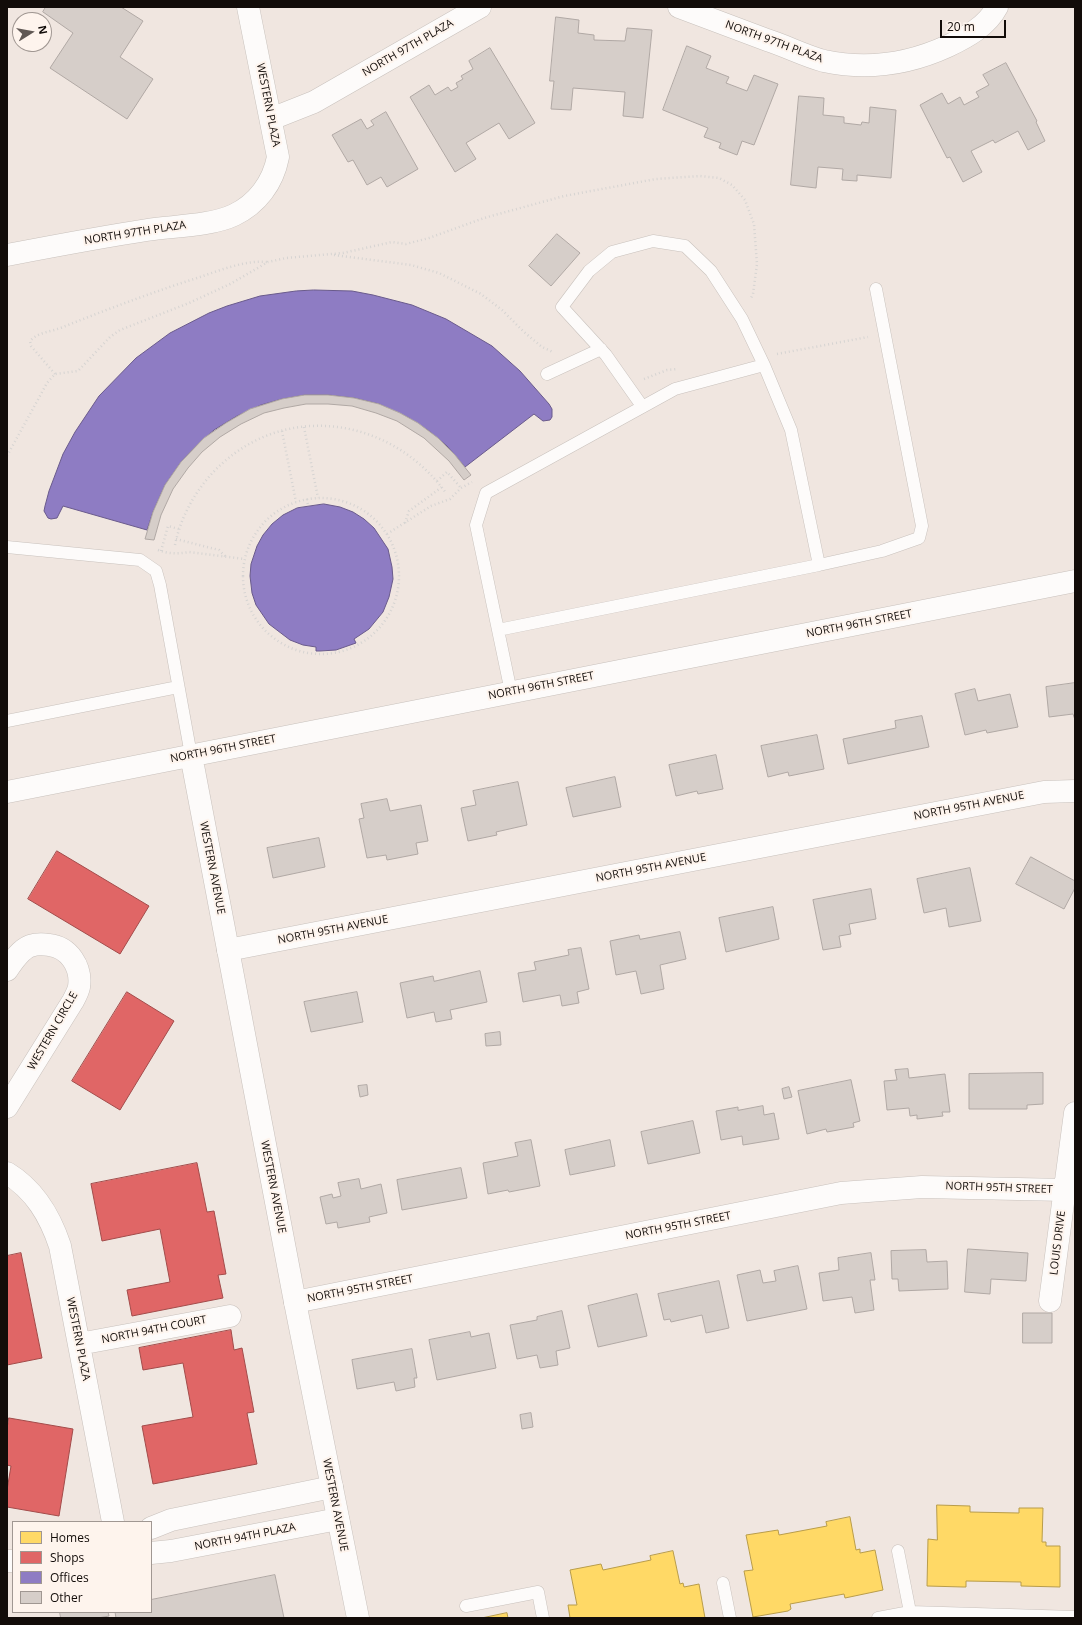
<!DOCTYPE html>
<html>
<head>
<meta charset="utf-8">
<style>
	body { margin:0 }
	#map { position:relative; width:1082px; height:1625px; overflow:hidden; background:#f0e6e0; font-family:"Open Sans",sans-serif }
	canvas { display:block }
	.frame { position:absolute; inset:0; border:8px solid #120c09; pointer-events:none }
	.legend { position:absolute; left:12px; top:1521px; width:140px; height:92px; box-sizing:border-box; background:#fef4ed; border:1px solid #a09792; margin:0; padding:5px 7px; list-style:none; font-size:12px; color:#120c09 }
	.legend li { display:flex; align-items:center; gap:8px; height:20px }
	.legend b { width:20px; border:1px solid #a09792 }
	.north { position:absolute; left:12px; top:12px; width:40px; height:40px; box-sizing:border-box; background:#fef4ed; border:1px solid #a09792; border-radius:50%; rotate:79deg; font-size:11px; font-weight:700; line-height:16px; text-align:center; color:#120c09 }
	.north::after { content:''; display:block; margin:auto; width:14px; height:18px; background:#605854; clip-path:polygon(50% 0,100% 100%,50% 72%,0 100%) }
	.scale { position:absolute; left:940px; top:20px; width:66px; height:18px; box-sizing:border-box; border:2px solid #120c09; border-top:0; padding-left:5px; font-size:12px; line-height:14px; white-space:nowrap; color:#120c09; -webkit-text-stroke:3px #fef4ed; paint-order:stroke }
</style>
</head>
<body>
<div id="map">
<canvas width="1082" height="1625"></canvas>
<div class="frame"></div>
<ul class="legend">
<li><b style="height:11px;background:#ffd966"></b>Homes</li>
<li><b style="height:11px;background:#e06666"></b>Shops</li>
<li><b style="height:11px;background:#8e7cc3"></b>Offices</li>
<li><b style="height:11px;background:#d6cec9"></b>Other</li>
</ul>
<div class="north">N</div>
<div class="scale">20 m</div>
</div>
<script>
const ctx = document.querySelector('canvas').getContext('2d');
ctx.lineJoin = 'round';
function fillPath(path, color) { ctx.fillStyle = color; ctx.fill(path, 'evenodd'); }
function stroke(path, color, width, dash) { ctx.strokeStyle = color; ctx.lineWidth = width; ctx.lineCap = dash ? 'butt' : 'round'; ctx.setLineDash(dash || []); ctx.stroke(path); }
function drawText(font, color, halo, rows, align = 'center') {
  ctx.font = font + ' "Open Sans",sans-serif'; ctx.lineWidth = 4; ctx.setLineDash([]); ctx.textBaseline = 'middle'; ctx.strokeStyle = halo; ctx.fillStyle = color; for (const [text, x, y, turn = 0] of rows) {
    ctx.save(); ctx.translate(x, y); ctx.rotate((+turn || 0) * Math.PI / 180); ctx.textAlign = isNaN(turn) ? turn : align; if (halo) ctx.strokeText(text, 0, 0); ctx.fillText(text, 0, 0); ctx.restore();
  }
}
const homes = new Path2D(`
	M937,1505L970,1506V1512L1019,1513V1508H1043L1042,1542H1046V1546H1060V1587L1021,1586V1582L966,1581V1587H963L927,1586L928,1539L937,1540Z
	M850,1517L856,1550L860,1549V1553L875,1550L883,1590L845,1598L844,1594L790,1604L791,1609L788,1611L753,1617L744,1571L753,1570L746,1535L778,1530L779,1535L827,1526L826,1522Z
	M673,1551L680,1584L683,1583L684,1587L699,1584L705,1618H570L568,1605H577L570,1570L601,1564L603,1570L651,1560L650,1556Z
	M507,1613L508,1618H482Z`);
const shops = new Path2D(`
	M57,851L149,906L120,954L28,899Z
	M127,992L174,1021L120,1110L72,1081Z
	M197,1163L207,1212L214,1211L226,1274L218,1275L223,1298L132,1316L127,1290L170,1282L160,1229L102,1241L91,1184Z
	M21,1253L42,1358L7,1365V1256Z
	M231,1330L234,1350L242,1348L254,1412L247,1413L257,1464L153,1484L142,1426L193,1417L183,1363L143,1370L139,1348Z
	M9,1418L73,1429L59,1516L7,1507V1490L11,1466L7,1465V1429Z`);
const offices = new Path2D(`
	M314,290L352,291L373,295L412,305L446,319L492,346L520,371L549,404L552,409V417L550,420L543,421L534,414L465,467L447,446L429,431L409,418L379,404L354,398L328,395H305L282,399L261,405L237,416L214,430L196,446L181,462L165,485L153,512L147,530L63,506L57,518L51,519L48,518L44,511L45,506L49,491L63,454L75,432L99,396L136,358L170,333L209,313L227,306L260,296L296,291Z
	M324,504L340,507L353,512L364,519L374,528L388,549L392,567L393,579L389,597L383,612L369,629L354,639L356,643L336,650L320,651H316V647L303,645L290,640L269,624L256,605L252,593L250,576L251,564L257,546L263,535L272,524L283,515L297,508Z`);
const building = new Path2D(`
	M46,7H121L143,21L120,57L153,79L127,119L50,68L73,33L43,12Z
	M556,17L579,20L578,33L594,35V40L625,41L627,28L652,30L643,118L623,116L625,92L573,88L571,110L551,109L554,81H550Z
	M687,46L711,56L706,68L729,77L726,83L747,91L754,75L778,84L754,145L742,141L737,155L719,148L721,143L704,137L708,128L663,110Z
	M490,48L535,123L509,139L499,123L466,143L476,159L455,172L410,97L429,85L435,95L448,87L451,91L458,87L456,83L463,79L461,76L473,69L469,61Z
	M1006,63L1037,121L1036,122L1045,141L1028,150L1018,131L995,143L993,140L971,151L982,172L963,182L950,157L947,158L920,105L942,93L948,104L960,97L964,105L979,97L976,92L989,85L983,75Z
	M799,96L824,98L823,115L844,117V123L861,125L862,122L869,123L870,107L896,110L891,178L857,175V181L842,180L843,169L818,167L816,188L791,185Z
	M386,112L418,169L387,187L381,177L367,185L353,160L348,162L332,135L361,119L367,129L374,125L371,121Z
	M557,234L580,253L551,286L529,266Z
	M305,395H328L354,398L379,404L400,413L418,423L438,438L455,455L471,475L464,480L449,461L424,438L397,421L376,413L352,406L328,404H306L284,408L264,413L241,424L220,437L202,452L188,468L173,489L161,515L154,540L145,539L153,512L165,485L181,462L204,438L226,423L250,409L282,399Z
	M1075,683V720L1073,714L1049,717L1046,687Z
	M975,689L978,701L1010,694L1018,727L987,733L986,730L965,735L955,694Z
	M922,716L929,747L848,764L843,739L896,728L895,721Z
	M817,735L824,769L789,776L788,772L768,777L761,746Z
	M716,755L723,789L698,794L697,791L676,796L669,765Z
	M615,777L621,807L573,817L566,788Z
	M518,782L527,825L496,832L497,835L468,841L461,808L476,805L473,791Z
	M387,799L390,811L421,805L428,841L416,843L418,854L387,860L386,855L367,858L359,819L364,818L361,804Z
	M319,838L325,867L273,878L267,848Z
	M1031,857L1075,881V888L1064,909L1016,884Z
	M970,868L981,921L949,927L946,908L924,913L917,879Z
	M871,889L876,919L849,924L851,934L839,936L841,947L823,950L813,900Z
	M773,907L779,939L726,952L719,918Z
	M680,932L686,959L660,965L664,989L641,994L636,971L616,975L610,941L639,935L640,939Z
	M581,948L589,989L577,992L579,1003L562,1006L560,995L523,1002L518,973L536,970L534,962L569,955L568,950Z
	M480,971L487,1002L450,1010L452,1019L436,1022L434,1012L407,1018L400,983L433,976L434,981Z
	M357,992L363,1022L311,1032L304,1002Z
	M500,1032L501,1045L486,1046L485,1034Z
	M908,1069L909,1078L945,1074L950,1112H942L943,1116L917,1119V1115L910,1116L909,1108L887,1110L884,1081L897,1080L895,1070Z
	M1043,1073V1104L1027,1105V1109H969V1074Z
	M851,1080L860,1121L853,1123L854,1127L827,1132L826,1129L807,1134L798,1091Z
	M367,1085L368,1095L360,1097L358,1086Z
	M789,1087L792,1097L784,1099L782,1089Z
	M763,1106L764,1115L774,1113L779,1139L743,1145L742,1136L721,1140L716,1111L738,1107V1110Z
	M693,1121L700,1153L648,1164L641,1132Z
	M531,1140L540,1186L509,1192L508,1190L488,1194L483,1163L518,1156L515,1143Z
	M610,1140L615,1166L570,1175L565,1150Z
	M461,1168L467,1198L402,1210L397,1180Z
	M359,1179L361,1189L381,1184L387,1213L369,1217L370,1222L338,1228L337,1222L326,1224L320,1197L332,1194L333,1198L341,1196L338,1183Z
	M968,1249L1028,1253L1026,1281L991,1279L990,1294L965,1292Z
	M926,1250L927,1262L947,1261L948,1289L899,1291L898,1279H892L891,1251Z
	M871,1253L875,1280H870L874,1310L855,1313L852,1297L823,1301L819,1273L839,1270L838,1258Z
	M798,1266L807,1309L747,1321L737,1275L760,1270L763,1283L776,1281L774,1271Z
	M719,1281L729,1328L706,1333L702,1315L671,1322L670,1319L664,1320L658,1294Z
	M637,1294L647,1336L598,1347L588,1306Z
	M562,1311L570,1348L556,1351L558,1365L540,1368L537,1355L517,1359L510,1325L537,1320V1317Z
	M1023,1313H1052V1343H1023Z
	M470,1332L471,1337L489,1333L496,1368L437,1380L429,1340Z
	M412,1349L417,1378H414L415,1387L396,1391L394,1382L357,1389L352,1360Z
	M531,1413L533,1427L522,1429L520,1415Z
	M275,1575L284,1618H116L115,1612H151V1600Z
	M60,1612H108L109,1616L98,1618H61Z`);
const path = new Path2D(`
	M334,255L411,265L439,273L481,294L502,310L524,332L542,347L553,352
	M777,354L868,337
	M55,374L31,346L30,341C38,332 51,332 63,327C108,309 153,292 200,277C221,270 245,260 267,262
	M644,379L667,370L677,369
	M304,427L318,498
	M282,431L296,502
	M7,456L47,383L55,374L78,371L110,337L120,330L189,303L230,284L268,262L286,258L343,253L392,242L406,244L429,238L484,218L564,196L656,179L700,176L719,178L732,185L745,200L754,224L757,264L753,294L750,300
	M437,481L447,472L461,488
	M243 576a78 78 0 1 1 156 0a78 78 0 1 1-156 0Z
	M307,499L308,506
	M405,523L409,511L442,487
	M387,534L431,506L450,499L461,488L472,482
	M176,539L219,550L226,557
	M175,545C180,520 192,497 208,478C275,400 388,413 446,493
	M158,550C169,554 178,554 189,552L245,559
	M161,551L168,526L179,529`);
const service = new Path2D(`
	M547,374L601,349
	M642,406L606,355L562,307L589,271L612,252L653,241L685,246L711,271L742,319L764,365
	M7,547L140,560L156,571L160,585L191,755
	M819,565L882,551L919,538L922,526L876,289
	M498,630L819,565L791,430L764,365L675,389L486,493L476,525L511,692
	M7,721L178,687
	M898,1551L910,1612
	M723,1583L730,1618
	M466,1606L538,1592L543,1618
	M878,1618L910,1612L1075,1617`);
const minor = new Path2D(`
	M679,7C708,18 738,29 767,40C786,46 805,56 824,61C866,70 909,64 948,46C967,37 987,26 997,7
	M271,119L314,102L480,7
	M7,255C54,246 101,237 147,230C173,226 211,226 234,215C257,204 273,183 278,157L248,7
	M228,950L1044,792L1075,791
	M7,970C13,961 20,950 30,946C36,944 43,944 49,945C69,947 82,967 79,987C78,992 75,997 73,1001L7,1107
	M7,1173C35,1190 50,1216 60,1246L113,1522
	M1050,1301L1075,1113
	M295,1302L841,1193L922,1187L1065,1190
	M79,1344L230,1316
	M151,1528L171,1520L332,1487
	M151,1553L171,1551L338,1519
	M7,1561H13`);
const tertiary = new Path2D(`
	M191,755L295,1302L358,1618
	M7,792L1075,581`);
const streetNames = [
	["NORTH 97TH PLAZA",774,42,20],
	["NORTH 97TH PLAZA",408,48,-30],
	["WESTERN PLAZA",268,105,79],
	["NORTH 97TH PLAZA",135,233,-9],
	["NORTH 96TH STREET",859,624,-11],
	["NORTH 96TH STREET",541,686,-11],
	["NORTH 96TH STREET",223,749,-11],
	["NORTH 95TH AVENUE",969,806,-11],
	["WESTERN AVENUE",212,868,79],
	["NORTH 95TH AVENUE",651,868,-11],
	["NORTH 95TH AVENUE",333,930,-11],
	["WESTERN CIRCLE",53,1031,-60],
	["WESTERN AVENUE",273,1187,79],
	["NORTH 95TH STREET",999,1188,2],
	["NORTH 95TH STREET",678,1226,-11],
	["LOUIS DRIVE",1058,1243,-83],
	["NORTH 95TH STREET",360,1289,-11],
	["NORTH 94TH COURT",154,1330,-11],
	["WESTERN PLAZA",78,1339,79],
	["WESTERN AVENUE",335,1505,79],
	["NORTH 94TH PLAZA",245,1537,-11]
];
fillPath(homes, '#ffd966');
stroke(homes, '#b89c4a', 1);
fillPath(shops, '#e06666');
stroke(shops, '#a24b4a', 1);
fillPath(offices, '#8e7cc3');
stroke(offices, '#695a8b', 1);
fillPath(building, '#d6cec9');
stroke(building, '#b0a8a4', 1);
stroke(service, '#c8c1bc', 13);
stroke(minor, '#c8c1bc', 23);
stroke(tertiary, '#c8c1bc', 23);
stroke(path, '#d6d4d2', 2.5, [1, 3]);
stroke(service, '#fdfbfa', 12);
stroke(minor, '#fdfbfa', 22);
stroke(tertiary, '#fdfbfa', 22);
drawText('11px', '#120c09', '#fef4ed', streetNames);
</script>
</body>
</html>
